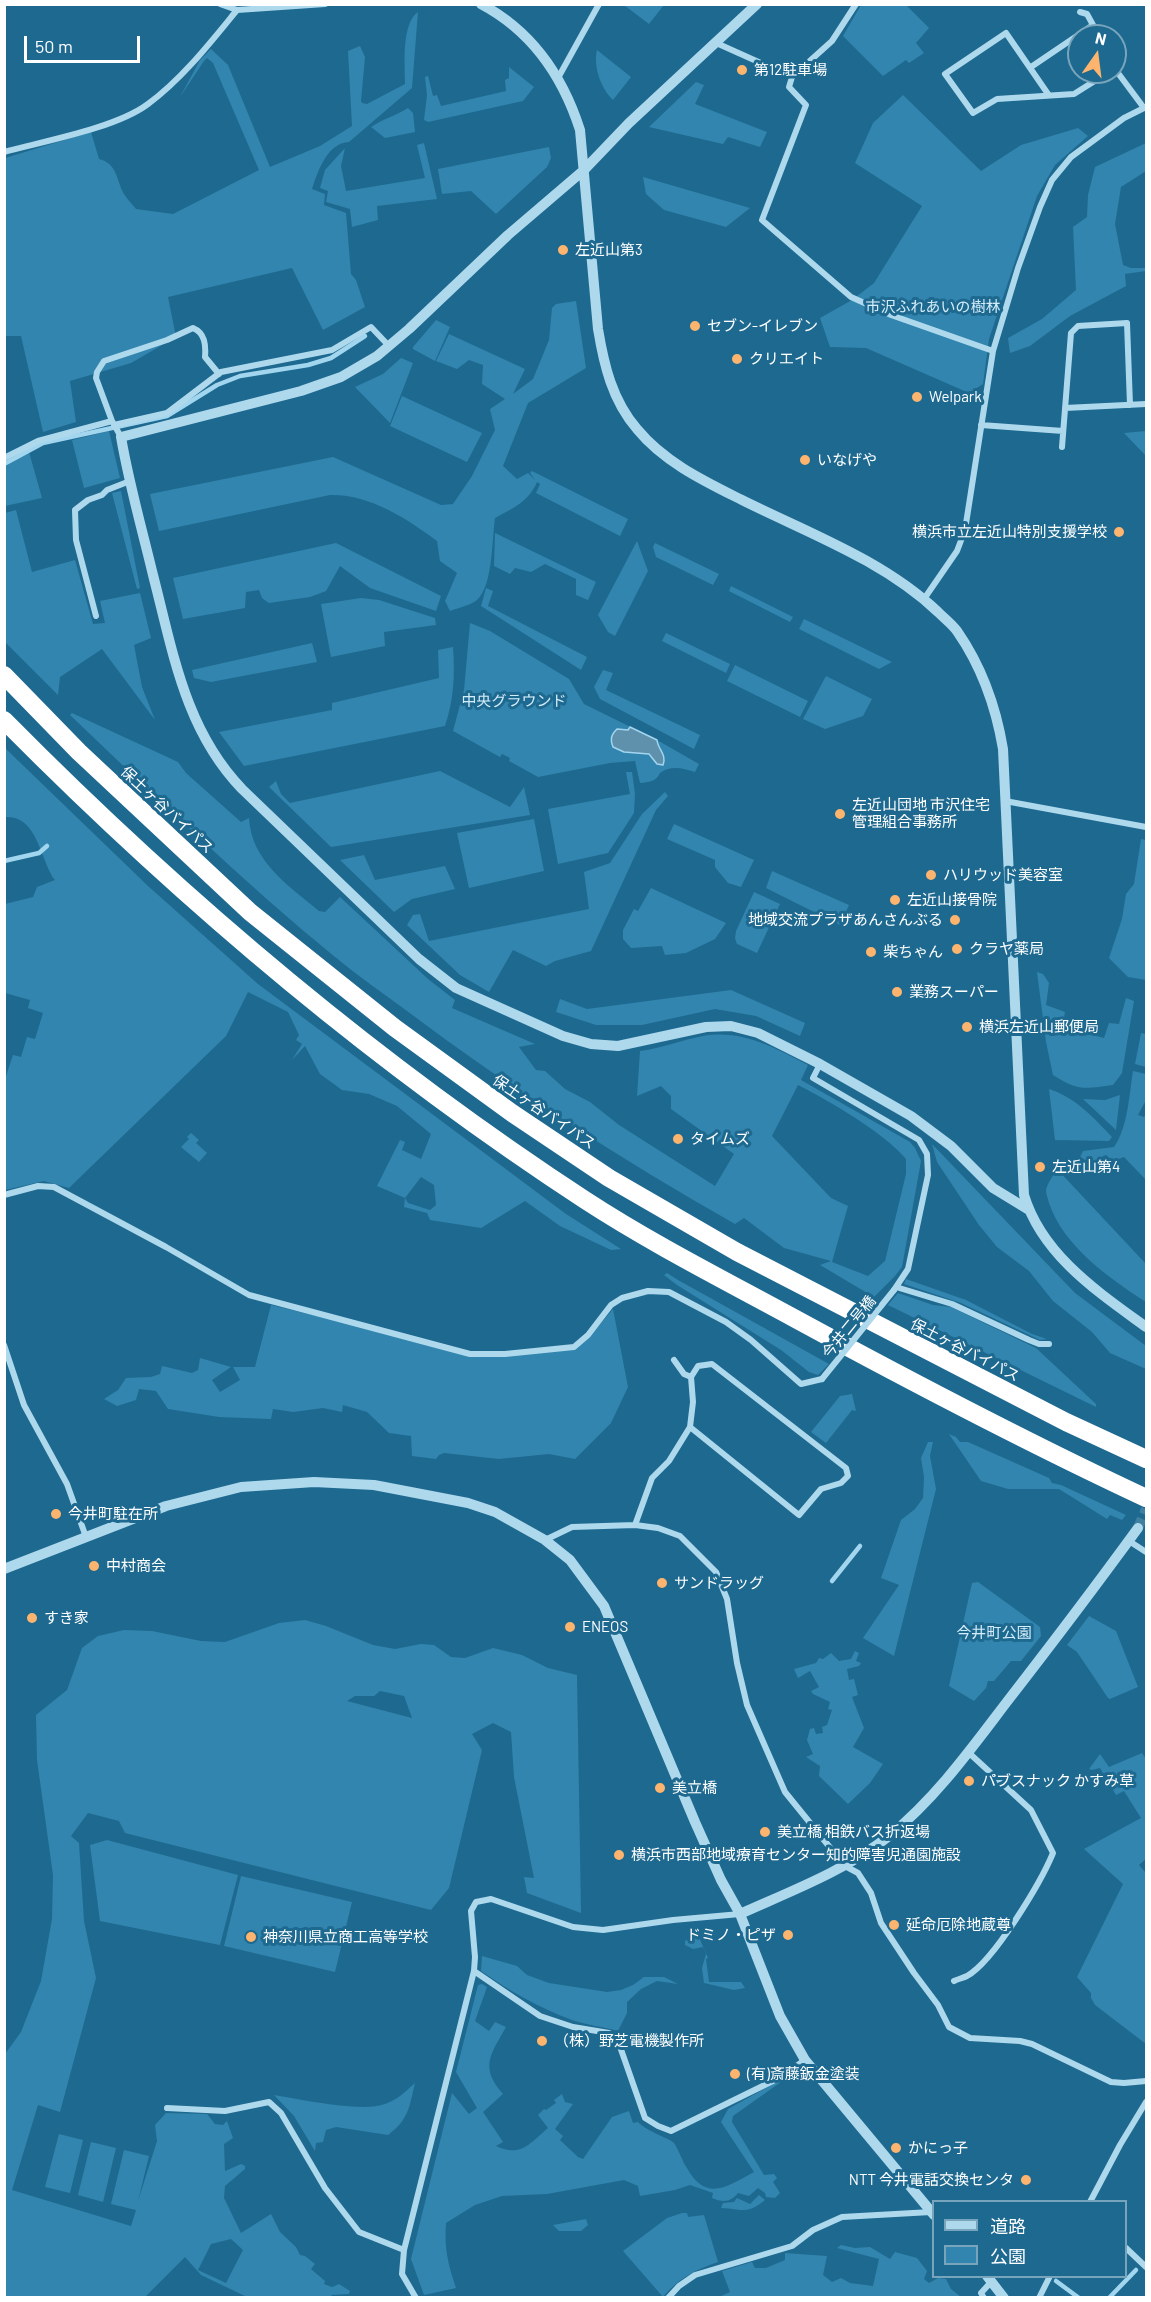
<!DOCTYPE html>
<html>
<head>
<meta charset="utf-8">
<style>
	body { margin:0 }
	#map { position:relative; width:1151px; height:2302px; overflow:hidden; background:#1e6990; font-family:Barlow,"Noto Sans JP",sans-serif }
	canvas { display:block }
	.frame { position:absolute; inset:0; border:6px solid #fff; pointer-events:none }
	.legend { position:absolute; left:932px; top:2200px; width:195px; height:78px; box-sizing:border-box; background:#1e6990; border:2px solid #78a5bc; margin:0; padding:8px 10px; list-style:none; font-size:18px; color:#fff }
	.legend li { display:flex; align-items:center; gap:12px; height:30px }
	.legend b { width:30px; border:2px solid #78a5bc }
	.north { position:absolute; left:1067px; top:24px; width:60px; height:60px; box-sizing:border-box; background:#1e6990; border:2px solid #78a5bc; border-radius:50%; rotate:14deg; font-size:16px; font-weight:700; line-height:24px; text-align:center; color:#fff }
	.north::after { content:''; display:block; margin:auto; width:21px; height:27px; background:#fcb46e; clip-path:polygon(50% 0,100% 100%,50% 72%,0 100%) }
	.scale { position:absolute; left:24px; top:36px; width:116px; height:27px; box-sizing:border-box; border:3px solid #fff; border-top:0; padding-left:8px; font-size:18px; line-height:21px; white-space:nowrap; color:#fff; -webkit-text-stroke:4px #1e6990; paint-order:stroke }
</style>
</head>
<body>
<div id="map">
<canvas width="1151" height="2302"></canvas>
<div class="frame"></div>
<ul class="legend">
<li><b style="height:8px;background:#aed9ed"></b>道路</li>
<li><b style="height:16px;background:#3285ae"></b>公園</li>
</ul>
<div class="north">N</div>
<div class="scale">50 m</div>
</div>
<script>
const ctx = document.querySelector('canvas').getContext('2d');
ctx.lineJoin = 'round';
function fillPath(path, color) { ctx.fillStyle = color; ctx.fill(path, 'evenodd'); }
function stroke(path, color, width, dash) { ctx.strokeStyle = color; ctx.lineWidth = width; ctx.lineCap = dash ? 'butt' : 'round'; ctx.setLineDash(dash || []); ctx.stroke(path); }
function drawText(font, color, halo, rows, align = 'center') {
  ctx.font = font + ' Barlow,"Noto Sans JP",sans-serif'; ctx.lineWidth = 6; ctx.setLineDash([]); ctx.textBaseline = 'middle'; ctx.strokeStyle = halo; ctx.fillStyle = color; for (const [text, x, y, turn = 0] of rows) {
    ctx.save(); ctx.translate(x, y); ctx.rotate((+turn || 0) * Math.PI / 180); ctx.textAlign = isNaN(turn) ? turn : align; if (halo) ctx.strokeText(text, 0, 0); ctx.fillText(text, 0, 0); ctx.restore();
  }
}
const green = new Path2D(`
	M624,5H664L649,24Z
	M861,5H906L929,28L916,43L924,53L909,63L906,60L883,76L843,36Z
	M418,12L412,88L349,142C327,143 318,171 312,189L325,194L324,205L346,213L351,274L356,280L365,307L323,330L292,268L168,297L176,337L131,363L70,381L76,422L43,432L21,336H5V158L91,132L99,159C118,164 116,180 124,194C127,199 132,204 136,209L173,214L259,170L213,63L207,58L204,61L180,97L200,60L211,49L228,65L270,167L320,146L352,126L348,51L360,46L365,57L361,101L362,103L367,104L405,84C405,65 401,24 418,12Z
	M597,50L631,77L613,100C601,89 593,66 597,50Z
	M509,67L534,87L523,101L428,122L424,120L427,95L425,77L428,76L433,96L437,95L441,106L506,91L505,80L509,78Z
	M696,82L704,85L695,104L767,132L760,147L728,137L723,144L649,127Z
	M903,95L981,171L1021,145L1078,128L1088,136L1055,165L1037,196L989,339L983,384L969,393L866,348L830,347L820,318L852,300L874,283L922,206L855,163L873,123Z
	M408,108L413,113L415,132L385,138L371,127C383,119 395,116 408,108Z
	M424,143L437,199L377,206L378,220L352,227L350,209L326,202L328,191L320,188L325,170L345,148L341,166L346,191L425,178L417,145Z
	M1146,143V171L1121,187L1115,224L1123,265L1131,268H1146V271L1125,274L1126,286L1070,316L1030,346L1010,353L1008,338L1042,319L1076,290L1073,227L1087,217L1088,195L1095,167Z
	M549,147L551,158L547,167L496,214L471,191L442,194L438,169Z
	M643,177L750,208L726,227L664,210L646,194Z
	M576,301L586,368L528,403L503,466L517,479L528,473L535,480L530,473L532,471L628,519L620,536L536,493L540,484L537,482C529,501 514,508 495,518C492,539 493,586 477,600C471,605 458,608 450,611L445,601L457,573L440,561L437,541C406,518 369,494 330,495L159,531L150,494L333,457L441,505L453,504L472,476L495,430L490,409L505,399L482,384L483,365L469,360L457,369L436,361L449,334L525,369L513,394L533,379L549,340L552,308L556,304Z
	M436,320L450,327L435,361L413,349V347Z
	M401,358L413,363L390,423L355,387L383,374Z
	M402,396L482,433L467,462L390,426Z
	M109,431L120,478L84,488L72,440Z
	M1146,431V456L1124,433Z
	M29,452L42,498L5,506V465Z
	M121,491L140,588L137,589L112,493Z
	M16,510L32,572L75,560L93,624L105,623L100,601L140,593L151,638L134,645L142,687L155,720L102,649L60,677L58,695L5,642V513Z
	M495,533L596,582L588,600L576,595V579L545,564L531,572L515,568L510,574L494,566Z
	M637,541L648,571L615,636L608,632L598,615Z
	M336,543L441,596L436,611L370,588L340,566L326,591L310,597L269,603L262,598L259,590L246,592L245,608L183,619L173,578Z
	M655,543L719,574L713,585L656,557L653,547Z
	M731,586L793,617L790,622L729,591Z
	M486,588L493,591L488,606L587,657L581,670L481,606Z
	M361,598L379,600L435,618L436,625L384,632L385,646L331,657L321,604Z
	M804,619L892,662L879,669L799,629Z
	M470,623L490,631L569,679L584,704L657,740L699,764L695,772C683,768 670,765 660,773C656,782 649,782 640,783L635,761L610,763L538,777L509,761L510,758L502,754L500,757L453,731L464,690Z
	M666,633L730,664L726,673L662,641Z
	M312,643L317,662L211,682L194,678L192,670Z
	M453,647C455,675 454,699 445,726L244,766L219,732L332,710V703L439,678L438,650Z
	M735,665L808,701L800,717L727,681Z
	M603,670L613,673L606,690L700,735L694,749L600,699L594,687Z
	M826,676L872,699L863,716L825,729L803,719Z
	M72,713L178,762L186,773L241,822L249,818C251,861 289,886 319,911L325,912L340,897L428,979L455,1000L452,1008L535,1044L519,1047L536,1070L545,1071L565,1089L590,1102L619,1125L715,1186L734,1154L671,1109V1096L661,1086L637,1096L640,1051C662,1048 682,1040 703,1036C742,1029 775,1048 808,1065L801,1080L910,1142L915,1148L921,1161L902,1267L895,1276L874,1297L820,1265L831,1261L784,1248L744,1218L735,1224C621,1159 512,1090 407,1011C383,993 358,976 335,957C242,881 156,797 70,715ZM798,1085C831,1102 883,1132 906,1159V1174L885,1261L868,1276L832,1262L848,1206L831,1198L772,1136Z
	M4,747L148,886L258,984L566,1214L621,1249L611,1250L560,1226L525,1201L481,1228L430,1220L427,1213L404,1207L405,1198L377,1186L400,1140L405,1142L402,1150L421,1159L431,1134L397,1106L369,1094L342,1090L320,1074L305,1046L292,1060L302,1044L296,1040L299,1035L288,1012L248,992L226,1036L69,1188L44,1181L5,1190V1079L13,1055L21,1057L27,1037L35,1039L43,1013L28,1008L30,1000L5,993V904L33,897L37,887L55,880C40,860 38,815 5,817ZM421,1177L434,1185L436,1205L430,1210L408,1203L405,1198Z
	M440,771L510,807L524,787L530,815L331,847L269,787L276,781L281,794L290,803Z
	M626,772H632L635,794L634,813L608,853L558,864L548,809L630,794Z
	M665,792L668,796L656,810L591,951L555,961L546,966L513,950L489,992L460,975L407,925L413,915L420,914L429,941L589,909L584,872L610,863L642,814Z
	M534,819L544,871L469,888L457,833Z
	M674,824L754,860L741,887L728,883L715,867V860L667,839Z
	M1141,839L1146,840V980L1128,977L1109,958L1122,919L1126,894L1134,884Z
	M364,855L375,880L445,866L455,889L412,899L394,912L340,860Z
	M772,871L849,905L840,925L766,888Z
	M651,888L726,923L715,939L686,953L665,955L662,946L631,948L623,939V930L634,909L638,911Z
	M754,892L780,904L757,953L737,944L735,938L736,931Z
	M1037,972L1043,974L1049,983L1046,1005L1065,1012L1062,1027L1104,1038L1109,1023L1119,1024L1126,998L1134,1001L1122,1073L1113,1085C1085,1089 1077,1091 1053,1075L1046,1042Z
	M731,990L805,1023L800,1036L756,1016L715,1009L642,1025H596L556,1012L560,999L587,1009Z
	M1141,1033L1146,1034V1067L1135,1064Z
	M1133,1071L1146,1074V1100L1138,1115L1144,1117L1146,1114V1180L1124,1157L1113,1161L1106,1155L1099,1158L1093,1165L1080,1157L1083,1151L1114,1147C1128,1127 1129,1095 1133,1071Z
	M1049,1089C1076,1098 1093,1117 1112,1137L1109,1141L1055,1140Z
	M1120,1095L1116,1130L1083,1099L1105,1100Z
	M191,1133L199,1140L196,1143L207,1153L199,1162L181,1147L189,1139L187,1137Z
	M932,1144L1075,1293L1146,1346V1369L1110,1353L1092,1332L1053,1301L1029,1271L997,1247L979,1225L937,1162Z
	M1057,1169L1146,1264V1302C1109,1278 1064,1247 1049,1203C1048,1199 1046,1194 1046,1190C1048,1182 1053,1176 1057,1169Z
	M667,1273L678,1280L829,1364L818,1375L809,1372L781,1350L677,1285L664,1275Z
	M906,1279L966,1300L1032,1334L1047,1339L1040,1340L961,1303L904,1284Z
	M898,1293L933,1305L951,1307L1036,1348L1096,1404V1407L888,1305Z
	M271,1305L387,1333L471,1357L574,1349L590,1336L613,1309L628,1387L611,1423L575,1459L549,1454L499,1459L444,1453L439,1455L436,1459L412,1456L411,1436L389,1433L367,1412L343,1405L342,1412L323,1408L293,1412L273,1409L271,1419L219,1417L168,1409L156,1391L139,1389L136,1400L117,1406L104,1399L118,1390L126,1378L151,1377L160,1374L162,1366L192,1373L198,1370L200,1358L231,1367L212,1380L220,1392L240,1380L233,1367H255Z
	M852,1394L856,1411L852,1410L826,1443L811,1432L840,1396Z
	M949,1434L956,1437L960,1442H968L1049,1478L1052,1483L1061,1485L1126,1515L1122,1520L1110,1515L1107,1519L1059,1489H1008L981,1481Z
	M928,1442H933L930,1456L936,1489L894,1656L863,1638L899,1585L881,1578L901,1520L915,1509L923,1498L924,1477L921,1458Z
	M978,1582L1040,1627L1041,1636L1021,1661H1011L994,1681H988L986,1688L974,1701L949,1686L972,1583Z
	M1089,1616L1116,1631L1138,1687L1110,1699L1108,1698L1077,1652L1067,1645Z
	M305,1620L326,1626L373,1645L395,1649L421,1644L434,1645L451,1657L465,1658L493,1648L522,1655L548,1668L577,1675L581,1913L527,1893L524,1877L534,1878L514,1777L511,1732L493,1723L472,1734L482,1750L449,1888L431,1910L125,1833L119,1821L88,1813L71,1836L79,1843L84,1921L96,1978L60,2112L38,2105L12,2190L131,2226L136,2210L111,2204L124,2150L149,2156L138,2201L157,2141L155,2125L166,2113L207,2114L215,2124L223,2125L227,2121L233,2138L224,2144L225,2171L241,2164L245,2166V2169L225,2186L224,2198L241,2233L271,2214L280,2232L296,2247L300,2255L305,2256L315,2264L311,2269L325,2281L324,2284L332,2287L339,2284L350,2291L349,2294L332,2295L330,2297H247L201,2275L185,2257L145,2297H5V2054L21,2032L41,1981L52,1919L53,1875L37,1760L36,1715L67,1690L82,1648L98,1636L124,1630L152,1631L201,1641L225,1642L279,1623ZM380,1691L404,1696L412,1718L347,1701L355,1696H374ZM231,2239L243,2250L226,2283L198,2270L211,2244Z
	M855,1651L859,1653L856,1661L861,1663L859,1666L847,1669L849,1680L854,1679L858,1695L852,1697L864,1728L853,1747L883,1764L870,1783L848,1804L819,1776L820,1766L806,1757L813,1754L807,1740L810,1729L814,1728L816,1734L823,1733L822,1727L827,1725L832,1710L828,1709L830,1702L813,1694L811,1691L819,1687L810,1671L798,1678L794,1669L816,1663L819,1658L823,1659L831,1653L839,1661L851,1659Z
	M1142,1753L1146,1759V1859L1139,1865L1146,1873V2044L1095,2005L1091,1998V1993L1077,1977L1123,1884L1084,1849L1141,1818L1124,1791L1116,1795L1100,1768L1092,1770L1089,1769L1100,1754L1109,1767Z
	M107,1840L238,1875L220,1945L100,1921L90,1845Z
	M241,1876L352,1902L335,1972L224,1946Z
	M698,1935L708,1958L706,1959L709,1982H741L745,1988L734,1990L704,1983L702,1968L706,1954L703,1947L693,1949L685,1945V1941Z
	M482,1956L517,1966L527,1975L549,1983L607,1992L621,1990L633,1985L644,1977H664L678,1984L657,1981L641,1989L627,2002V2013L618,2031C603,2027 587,2025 572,2020C539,2008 510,1991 481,1971Z
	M482,1984L487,1987L475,2021L489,2031L495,2022L506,2027C491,2054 479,2067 503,2094L483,2112L503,2142L496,2146C521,2158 530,2143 548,2128L538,2115L544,2109L546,2110L556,2103L554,2100L562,2094L565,2102L573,2104L555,2129L563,2136L560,2140L578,2157L583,2159L612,2117L629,2111L633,2123L638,2122C646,2131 671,2139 674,2143C679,2150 682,2161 687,2168C706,2203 728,2186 754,2172L721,2122L728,2109L795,2072L733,2116L732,2122L764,2175L774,2174L777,2178L773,2182L780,2193L775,2198L766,2197L765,2193L758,2188L749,2196L738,2193C731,2202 723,2203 712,2198L713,2193L690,2185L675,2190L640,2196L638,2186L624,2180L547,2194L502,2196L475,2205L446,2223C444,2248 448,2264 456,2288L424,2295L411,2259L452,2093L469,2114L477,2108L456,2072L478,1985Z
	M415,2083C409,2108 409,2119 388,2135L336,2127L326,2130L323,2142L316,2143L315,2151L294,2116L274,2095C301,2099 361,2113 385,2104C397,2100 405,2092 415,2083Z
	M59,2134L83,2140L70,2193L45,2187Z
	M91,2142L116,2148L103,2202L78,2195Z
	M759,2195L765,2200C747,2215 742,2209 721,2208L723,2203L734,2202L737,2198L750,2204Z
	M682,2213H687L688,2217L704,2215L718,2262C695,2270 679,2278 663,2297L623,2251L667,2218Z
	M586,2219L588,2225L581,2231H559L553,2225Z
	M841,2245L855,2248L870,2247L890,2259L895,2252L917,2258L927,2271L924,2279L929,2283L938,2278L946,2279L951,2289L961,2297H719L730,2292L722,2271L752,2262L755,2268H766L785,2260V2253L827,2256L823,2275L832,2282L841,2278L850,2283L873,2286L879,2259L837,2248Z`);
const water = new Path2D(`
	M630,727L657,740C658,750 667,754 663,765L657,764L649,754L624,752L613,747C610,739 611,735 617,729L628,730Z`);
const stream = new Path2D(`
	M4,464L43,443L167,416L217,385L240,376L308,365L331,358L365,336
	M4,861L39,853L47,846
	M832,1581L860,1546
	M1056,2281L1079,2298
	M1109,2298L1136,2270`);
const tertiaryTunnel = new Path2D(`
	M1138,1528L1146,1509`);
const minor = new Path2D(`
	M220,4L237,10L325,4
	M714,42L792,77L832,41L856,4
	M1031,67L1093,25L1087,14L1080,12
	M1115,69L1144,108
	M792,77L789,87L806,105L762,220L851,297L891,315L993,351
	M558,78L599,4
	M1048,94L1006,33L945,74L973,113L997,99L1074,94L1109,72
	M4,152C45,141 116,128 148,104C182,79 210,43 237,10
	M1065,408L1146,404
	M112,421L96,378L97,372L104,361L167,340L193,328C205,333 206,345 205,357L219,374
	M114,425L167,413L221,372L332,350L371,327L389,346
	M981,425L1063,431
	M1062,447L1071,333L1078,326L1127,323L1130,405
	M4,458L38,441L112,421L121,437
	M924,599L957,551L965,530L993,351L1018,268L1040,207L1052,180L1071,157L1124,118L1146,107
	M96,616L76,540L75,510L88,500L102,495L107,490L130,481
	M1005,801L1146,827
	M820,1064L813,1078L919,1140L927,1154L928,1175L908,1269L894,1290
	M4,1195L38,1186L54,1187L166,1247L249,1295L470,1354H505L574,1347L588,1335L611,1305L622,1298L648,1291L669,1292L726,1322L751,1340L801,1384L822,1379
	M896,1287L952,1304L1029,1340L1039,1344H1049
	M4,1345L24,1405L67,1484L86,1537
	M674,1360L684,1374L691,1377
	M635,1525L652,1478L669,1461L690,1427L693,1402L691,1377L698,1366L712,1364L846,1468L848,1476L841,1483L821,1489L799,1515L690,1427
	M545,1540L572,1527L635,1525L658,1528L680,1536L716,1572L727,1599L737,1663L747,1705L785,1792L845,1866L858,1873L871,1893L881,1923L914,1973L938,2005L949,2027L970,2038L1020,2041L1032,2044L1111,2082L1124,2083L1146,2081
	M1129,1541L1146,1552
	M474,1971L540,2016L573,2027L609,2033L617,2038L645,2118L658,2126L671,2131L779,2078L805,2060
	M954,1981C958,1979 963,1978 967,1976C994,1961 1041,1882 1053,1853L1031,1810L968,1752
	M167,2108L225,2111L269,2102L281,2113L325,2188L359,2232L404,2250
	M1090,2202L1120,2145L1146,2102
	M1126,2248L1146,2267
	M416,2298L402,2274L404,2250L474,1971L475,1957L471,1911L476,1902L491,1899L573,1927L603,1930L673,1920L740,1914
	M668,2298L679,2286L695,2275L792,2246L813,2230L842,2217L931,2212
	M984,2298L981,2293L991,2282
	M1039,2298L1050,2276`);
const tertiary = new Path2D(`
	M481,4C532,31 563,77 580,130L598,329C604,365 612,400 637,429C664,462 704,481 742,500C808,533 883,560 938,612C944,618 952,624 957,631C982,667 996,707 1003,749L1024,1195C1042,1255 1098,1292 1146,1327
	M757,4L629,123L584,170L508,235L409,329L377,356L341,377L301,391L121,437C129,484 142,529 153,575C173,652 185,730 242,789L419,959L456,988L563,1036L591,1044L618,1046L706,1027L731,1026L758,1033L820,1064L911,1116L951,1146L993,1188L1029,1210
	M4,1569L166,1506L241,1487L314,1482L374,1485L468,1503L495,1512L545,1540L570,1560L604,1606L695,1822L721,1880L740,1914L780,2016L805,2060L934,2215
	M740,1914C791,1891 845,1871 889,1836C935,1799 971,1749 1006,1703C1051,1645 1095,1587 1138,1528
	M987,2276L1004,2298`);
const motorway = new Path2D(`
	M4,675L79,752L250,912L395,1028L512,1113L609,1178L737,1252L1066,1422L1146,1459
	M4,720C181,899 374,1062 585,1200C651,1243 722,1279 792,1317C908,1380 1026,1442 1146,1498`);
const minorBridge = new Path2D(`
	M822,1379L894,1290`);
const markers = [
	[742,70,6,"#fcb46e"],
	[563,250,6,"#fcb46e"],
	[695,326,6,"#fcb46e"],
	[737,359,6,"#fcb46e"],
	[917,397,6,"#fcb46e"],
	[805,460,6,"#fcb46e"],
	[1119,532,6,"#fcb46e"],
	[840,814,6,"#fcb46e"],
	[931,875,6,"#fcb46e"],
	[895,900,6,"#fcb46e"],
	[955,920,6,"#fcb46e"],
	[957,949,6,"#fcb46e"],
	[871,952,6,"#fcb46e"],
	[897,992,6,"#fcb46e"],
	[967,1027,6,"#fcb46e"],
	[678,1139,6,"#fcb46e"],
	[1040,1167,6,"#fcb46e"],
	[56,1514,6,"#fcb46e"],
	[94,1566,6,"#fcb46e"],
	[662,1583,6,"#fcb46e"],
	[32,1618,6,"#fcb46e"],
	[570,1627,6,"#fcb46e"],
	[969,1781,6,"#fcb46e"],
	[660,1788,6,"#fcb46e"],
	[765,1832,6,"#fcb46e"],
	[619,1855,6,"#fcb46e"],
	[894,1925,6,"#fcb46e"],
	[788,1935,6,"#fcb46e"],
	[251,1937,6,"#fcb46e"],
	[542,2041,6,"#fcb46e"],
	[735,2074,6,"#fcb46e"],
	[896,2148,6,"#fcb46e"],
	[1026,2180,6,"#fcb46e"]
];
const poiNames = [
	["第12駐車場",754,70],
	["左近山第3",575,250],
	["セブン-イレブン",707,326],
	["クリエイト",749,359],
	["Welpark",929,397],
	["いなげや",817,460],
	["横浜市立左近山特別支援学校",1107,532,"right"],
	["左近山団地 市沢住宅",852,805],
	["管理組合事務所",852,822],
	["ハリウッド美容室",943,875],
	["左近山接骨院",907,900],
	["地域交流プラザあんさんぶる",943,920,"right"],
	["クラヤ薬局",969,949],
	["柴ちゃん",883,952],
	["業務スーパー",909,992],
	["横浜左近山郵便局",979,1027],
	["タイムズ",690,1139],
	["左近山第4",1052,1167],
	["今井町駐在所",68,1514],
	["中村商会",106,1566],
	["サンドラッグ",674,1583],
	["すき家",44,1618],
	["ENEOS",582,1627],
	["パブスナック かすみ草",981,1781],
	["美立橋",672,1788],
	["美立橋 相鉄バス折返場",777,1832],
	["横浜市西部地域療育センター知的障害児通園施設",631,1855],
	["延命厄除地蔵尊",906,1925],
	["ドミノ・ピザ",776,1935,"right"],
	["神奈川県立商工高等学校",263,1937],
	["（株）野芝電機製作所",554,2041],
	["(有)斎藤鈑金塗装",747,2074],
	["かにっ子",908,2148],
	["NTT 今井電話交換センタ",1014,2180,"right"]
];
const parkNames = [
	["市沢ふれあいの樹林",933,307],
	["中央グラウンド",514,701],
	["今井町公園",994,1633]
];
const streetNames = [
	["保土ヶ谷バイパス",167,810,43],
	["保土ヶ谷バイパス",544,1112,34],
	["今井二号橋",849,1327,-51],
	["保土ヶ谷バイパス",965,1350,27]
];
fillPath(green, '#3285ae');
fillPath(water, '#6091ac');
stroke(water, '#a2d6ef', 1.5);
stroke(stream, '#a2d6ef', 4.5);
stroke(tertiaryTunnel, '#4080a1', 10, [10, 5]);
stroke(minor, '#aed9ed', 6);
stroke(tertiary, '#aed9ed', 10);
stroke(motorway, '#fff', 18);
stroke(minorBridge, '#aed9ed', 6);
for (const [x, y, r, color] of markers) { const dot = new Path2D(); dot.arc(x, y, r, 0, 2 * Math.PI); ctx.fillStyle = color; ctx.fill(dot); stroke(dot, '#1e6990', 2); }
drawText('15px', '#fff', '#1e6990', poiNames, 'left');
drawText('15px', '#d4edfa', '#1e6990', parkNames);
drawText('15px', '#fff', '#1e6990', streetNames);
</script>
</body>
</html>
